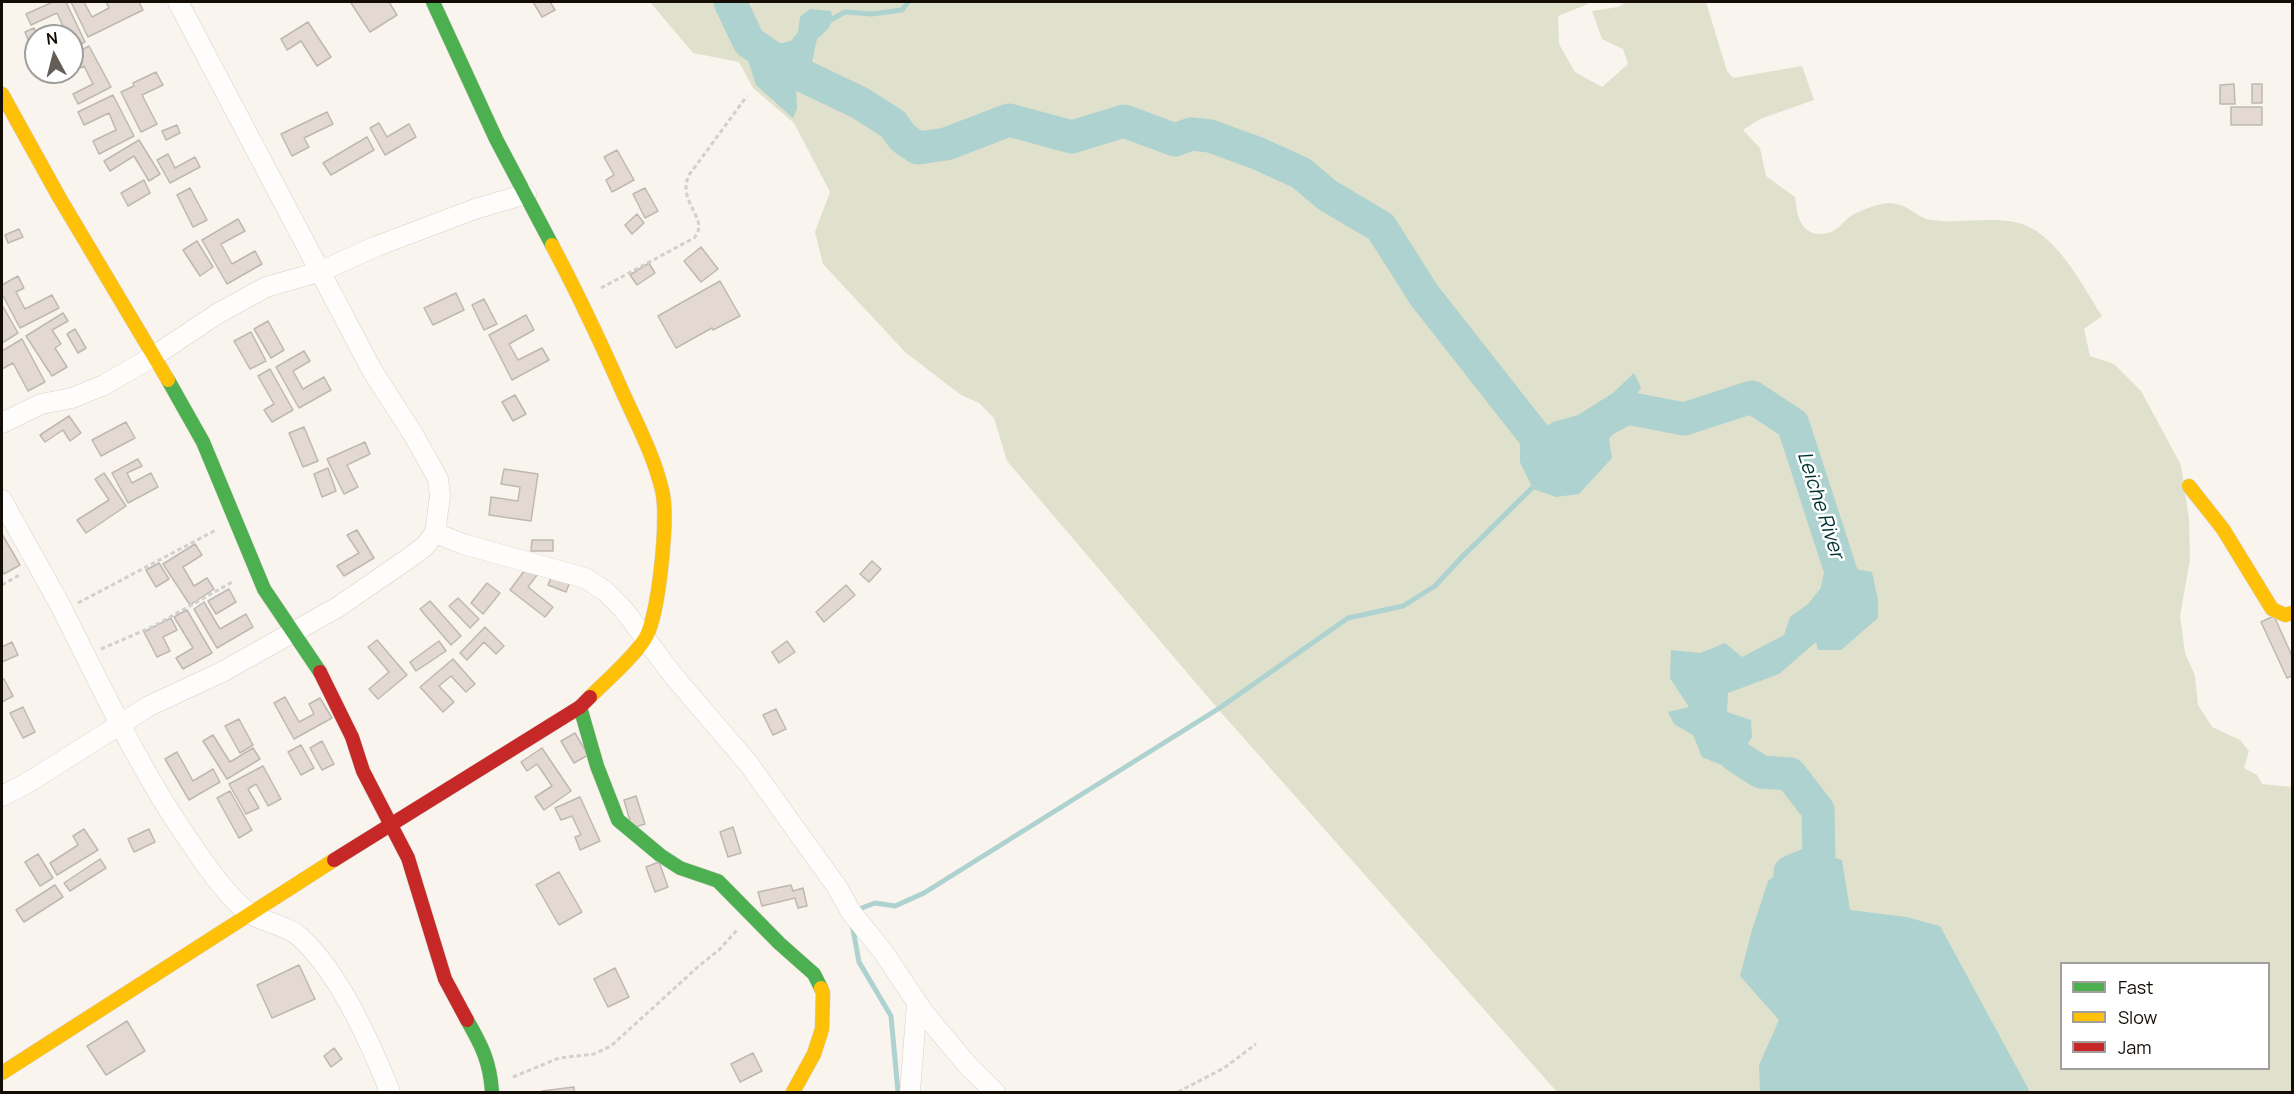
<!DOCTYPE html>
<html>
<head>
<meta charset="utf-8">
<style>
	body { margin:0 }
	#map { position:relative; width:2294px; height:1094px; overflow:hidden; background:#f9f4ee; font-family:Manrope,sans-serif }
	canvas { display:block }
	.frame { position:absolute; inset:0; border:3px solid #140d06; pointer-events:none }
	.legend { position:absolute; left:2060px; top:962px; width:210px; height:108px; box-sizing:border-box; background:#fff; border:2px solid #a19e9b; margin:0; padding:8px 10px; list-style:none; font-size:18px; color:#140d06 }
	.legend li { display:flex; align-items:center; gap:12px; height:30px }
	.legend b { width:30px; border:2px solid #a19e9b }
	.north { position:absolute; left:24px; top:24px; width:60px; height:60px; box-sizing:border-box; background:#fff; border:2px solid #a19e9b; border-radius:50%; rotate:353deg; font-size:16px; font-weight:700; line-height:24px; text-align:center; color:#140d06 }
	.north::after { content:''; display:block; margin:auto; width:21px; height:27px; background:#645e57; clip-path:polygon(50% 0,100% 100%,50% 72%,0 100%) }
</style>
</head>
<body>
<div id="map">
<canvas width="2294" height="1094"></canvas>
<div class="frame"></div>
<ul class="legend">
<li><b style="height:8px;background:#4caf50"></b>Fast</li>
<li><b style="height:8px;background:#ffc107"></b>Slow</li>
<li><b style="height:8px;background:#c62828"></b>Jam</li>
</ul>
<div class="north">N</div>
</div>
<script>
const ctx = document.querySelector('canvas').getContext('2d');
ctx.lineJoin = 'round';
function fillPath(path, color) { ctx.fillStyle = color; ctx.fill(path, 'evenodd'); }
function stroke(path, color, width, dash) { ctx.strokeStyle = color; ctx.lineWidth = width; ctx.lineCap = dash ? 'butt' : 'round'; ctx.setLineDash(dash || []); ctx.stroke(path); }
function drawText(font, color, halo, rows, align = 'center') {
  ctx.font = font + ' Manrope,sans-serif'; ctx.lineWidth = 5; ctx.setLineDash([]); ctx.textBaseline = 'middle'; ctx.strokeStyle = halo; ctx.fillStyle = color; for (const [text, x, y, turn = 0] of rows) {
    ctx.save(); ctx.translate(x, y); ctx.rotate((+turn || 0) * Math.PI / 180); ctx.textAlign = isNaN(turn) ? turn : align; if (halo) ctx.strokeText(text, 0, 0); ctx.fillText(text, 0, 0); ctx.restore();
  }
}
const green = new Path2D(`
	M650,2H1588V4L1558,16L1559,44L1575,72L1602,87L1628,64L1623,49L1602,39L1592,11L1618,7L1626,2H1706L1727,71L1733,78L1802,66L1814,100L1760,119L1743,130L1760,148L1766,176L1795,197C1797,212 1799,234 1820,234C1839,234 1840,222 1854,214C1862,210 1880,203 1889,203C1907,203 1917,218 1931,220C1957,224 1987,217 2014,222C2055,229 2081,284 2102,316L2084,329L2090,356L2114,364L2141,391L2181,465L2189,519L2190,560L2180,616L2185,653L2195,676L2198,705L2212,727L2240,740L2249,751L2244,768L2257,775L2262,784L2292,787V1092H1557L1218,709L1007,461L994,418L979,403L961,395L905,352L823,264L815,232L830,192L794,123L753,88L739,62L693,53ZM2062,964H2268V1068H2062Z`);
const water = new Path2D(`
	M810,9L831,11C835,25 827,30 817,39L809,76L796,85L797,109L793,118L756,85L736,23L744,19L761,40L774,45L791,41L798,32L800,17Z
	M1634,373L1641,388L1608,434L1612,458L1579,494L1556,497L1533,489L1520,462V444L1553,422L1578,415L1613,393Z
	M1850,568L1872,572L1878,600V618L1841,650H1818L1816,642L1779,674L1728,693L1727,712L1751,720L1752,737L1741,754L1748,776L1702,757L1693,735L1674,724L1668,712L1689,707L1670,678L1671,650L1700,653L1725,643L1742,657L1784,635L1790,617L1808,604L1829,578Z
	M1807,851L1842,860L1850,910L1906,917L1940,926L2030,1092H1760L1759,1065L1779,1020L1740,976L1752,930L1768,881Z`);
const stream = new Path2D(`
	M827,22L845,12L872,14L902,10L908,2
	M854,911L875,903L895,906L924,893L1218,709L1348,618L1403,606L1435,586L1462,557L1535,485
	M852,924L859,962L891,1016L898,1092`);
const river = new Path2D(`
	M730,2L749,42L789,69L860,103L893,124L903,138L918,148L946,144L1009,120L1072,137L1124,121L1175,140L1191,134L1210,136L1257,153L1301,173L1327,195L1381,227L1424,295L1534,435L1554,450L1584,441L1603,421L1627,408L1684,419L1752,397L1793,424L1841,572L1833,609L1828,613
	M1716,724L1736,756L1761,772L1790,774L1818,810L1819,860L1790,872V880`);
const building = new Path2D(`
	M53,2H66L85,42L72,48V36H65L67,35L57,13L31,25L26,14Z
	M71,2H84L92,17L109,8L106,2H139L143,10L88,37Z
	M353,2H389L397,15L370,32L351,3Z
	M533,2H550L555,10L542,17Z
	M308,22L331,57L317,66L301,41L287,50L281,39Z
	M34,28L38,36H36V45L31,47L25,32Z
	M89,46L111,87L78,104L73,94L93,84L84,66L55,81L50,72H72V55Z
	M156,72L163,85L142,95L157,124L141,132L121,92L134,86L133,83Z
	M2234,84L2235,104H2220V85Z
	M2252,84H2262V103H2252Z
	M113,95L134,136L99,154L93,141L116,130L109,113L84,125L78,112Z
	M2231,107H2262V125H2231Z
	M327,112L333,124L304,138L309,147L292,156L281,134Z
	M379,123L387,137L409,124L416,137L385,155L370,128Z
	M177,125L180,133L166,140L162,131Z
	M367,137L374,150L331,175L323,163Z
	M139,140L160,174L149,181L134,156L110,171L104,161Z
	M617,150L634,180L612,192L606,180L614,175L604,157Z
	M168,154L175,168L195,157L200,167L170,183L157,160Z
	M144,180L150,193L128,206L121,193Z
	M190,188L207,220L193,227L177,195Z
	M645,188L658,211L645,218L633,194Z
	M637,214L644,223L632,234L625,225Z
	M238,219L245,231L221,244L232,264L255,251L262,264L227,284L202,240Z
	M19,229L23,237L8,243L5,235Z
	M197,241L213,267L200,276L183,250Z
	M701,247L718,269L701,282L684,261Z
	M649,263L655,273L637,285L630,275Z
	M18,276L24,288L16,292L25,309L52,295L59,308L20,328L2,294V285Z
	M720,281L740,316L713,330L712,328L676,348L658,316Z
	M456,293L464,310L433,325L424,308Z
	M484,299L497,324L484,330L472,305Z
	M2,305L18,333L2,343Z
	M63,313L68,321L52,330L61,344L55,348L67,367L52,376L26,336Z
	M526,315L534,330L509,344L518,360L542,348L549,360L512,380L489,335Z
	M268,321L284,350L271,358L254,329Z
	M75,329L86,348L78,353L67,334Z
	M251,332L266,361L250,369L234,341Z
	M22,339L45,382L28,391L13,363L2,369V351Z
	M304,351L310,361L293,371L303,389L324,377L331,390L299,408L276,367Z
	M270,369L293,410L272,422L264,410L274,404L258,376Z
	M515,395L526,414L513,421L502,402Z
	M69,416L81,433L70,441L63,430L45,442L40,435Z
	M126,422L135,438L101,456L92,440Z
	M304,427L318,461L303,467L289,433Z
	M365,442L370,454L347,465L358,487L344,494L327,459Z
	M138,459L142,466L127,473L132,483L151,473L158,487L128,503L112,473Z
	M328,468L336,491L322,497L314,474Z
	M504,469L538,474L531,521L489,515L491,497L518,501L520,487L501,484Z
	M104,473L126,506L86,533L77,520L109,500L95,479Z
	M357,530L374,558L344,576L337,566L359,553L347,535Z
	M2,534L20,565L4,574L2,570Z
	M532,540H553V551H531Z
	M195,544L202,555L183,567L194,586L207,578L214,589L190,605L163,564Z
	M872,561L881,569L869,582L860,574Z
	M159,563L169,579L156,587L146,570Z
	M530,563L540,571L528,587L553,607L545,617L510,590Z
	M552,575L570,582L566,592L548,585Z
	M487,583L500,593L483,614L471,603Z
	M846,585L855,595L824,622L816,612Z
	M229,589L236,602L216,614L208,601Z
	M458,598L479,619L470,628L449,606Z
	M430,601L461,636L451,645L420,609Z
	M204,602L220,629L246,614L253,627L217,648L194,609Z
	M187,610L212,653L183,669L176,658L193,648L174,617Z
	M2274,616L2292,656V676L2287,678L2261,622Z
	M171,618L177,630L163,637L170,651L157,657L144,632Z
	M485,627L504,646L496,654L484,642L467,660L460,653Z
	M377,640L407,675L378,699L369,689L389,672L368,647Z
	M439,641L446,651L416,671L410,662Z
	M787,641L795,652L779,663L772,652Z
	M12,642L18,655L2,662V647Z
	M453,659L475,684L466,692L451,676L439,686L454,702L443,712L420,687Z
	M4,679L13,696L2,702V680Z
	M285,697L299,722L314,714L309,704L320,698L332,718L294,739L274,703Z
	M23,707L35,732L23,738L10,713Z
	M776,709L786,729L773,735L763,715Z
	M239,719L253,745L240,753L225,726Z
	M575,733L588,755L574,763L561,741Z
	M213,735L230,762L253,748L260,759L227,779L203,741Z
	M322,741L334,764L322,770L310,748Z
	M301,745L314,768L301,775L288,752Z
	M542,748L571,791L544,810L535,797L552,786L537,764L527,771L521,762Z
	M177,752L193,781L213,769L220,782L189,800L165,759Z
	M263,766L281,799L268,806L256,784L248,789L259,808L246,814L229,784Z
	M230,791L252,830L239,838L217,798Z
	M636,796L645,824L632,828L624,800Z
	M580,797L600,841L580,850L575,837L581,835L572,816L561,820L555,808Z
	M733,827L741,853L728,857L720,832Z
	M84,829L98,850L57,875L50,863L78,845L73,836Z
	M149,829L155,842L134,852L128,839Z
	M38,854L53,878L40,886L25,862Z
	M100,859L106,868L70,891L64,883Z
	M659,862L668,887L655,892L646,867Z
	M559,872L582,912L559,925L536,885Z
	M55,885L63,897L24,922L16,910Z
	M791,885L793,891L803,888L807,906L798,908L795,898L762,906L758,892Z
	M299,965L315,999L272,1018L257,985Z
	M615,968L629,997L608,1007L594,979Z
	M127,1021L145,1051L106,1075L87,1046Z
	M334,1048L342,1059L331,1067L324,1056Z
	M753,1053L762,1071L740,1082L731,1064Z
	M574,1087V1092H542V1091Z`);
const path = new Path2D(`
	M601,288L694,238C711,219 676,202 689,175L747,96
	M2,585L21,574
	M78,603L216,530
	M101,649L154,626L234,581
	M513,1077L559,1058L594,1054L611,1046L700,965L719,950L737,930
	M1178,1092L1224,1068L1256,1044`);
const street = new Path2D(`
	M2,423L41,404L72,398L104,385L154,356L217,314L266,287L319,272L377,246L475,209L526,194
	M2,500C21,536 42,571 61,607C102,688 140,771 192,845C204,863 233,904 251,914C266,923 286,925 300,937C340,974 370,1042 390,1092
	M435,533L463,544L585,578L605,591L623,609L672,674L748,763L837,887L851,912L884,953L924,1013L969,1067L995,1092
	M2,796L29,782L149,706L222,672L338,607L409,558L425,546L435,533L440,496L438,479L413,434L373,372L178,2
	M910,1092L917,1003`);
const fast = new Path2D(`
	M433,2L496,139L552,245
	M168,380L203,442L264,589L320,672
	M580,707L597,766L618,820L660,855L680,868L718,881L779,943L814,974L821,988
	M467,1020C482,1046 490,1062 492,1092`);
const slow = new Path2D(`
	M2,94L59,197L168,380
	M552,245C578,294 601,343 623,393C637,424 654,456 662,490C669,516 659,613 646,637C636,655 605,682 590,697
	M2189,486L2223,529L2272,609L2285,615L2292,613
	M2,1073L334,860
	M793,1092L814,1054L822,1029L823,993L821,988`);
const jam = new Path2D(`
	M320,672L352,737L363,771L408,858L445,979L467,1020
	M334,860L580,707L590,697`);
const waterNames = [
	["Leiche River",1820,505,72]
];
fillPath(green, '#e0e1cc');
fillPath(water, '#add2cf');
stroke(stream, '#add2cf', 5);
stroke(river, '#add2cf', 33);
fillPath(building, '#e3d9d2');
stroke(building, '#bfb8b2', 1.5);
stroke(street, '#d6d0c9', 21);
stroke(fast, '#d6d0c9', 15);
stroke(slow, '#d6d0c9', 15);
stroke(jam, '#d6d0c9', 15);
stroke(path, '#d2d0cf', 3, [4.5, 3]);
stroke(street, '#fefdfc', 20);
stroke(fast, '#4caf50', 14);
stroke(slow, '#ffc107', 14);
stroke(jam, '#c62828', 14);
drawText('italic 20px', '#003536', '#fff', waterNames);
</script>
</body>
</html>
